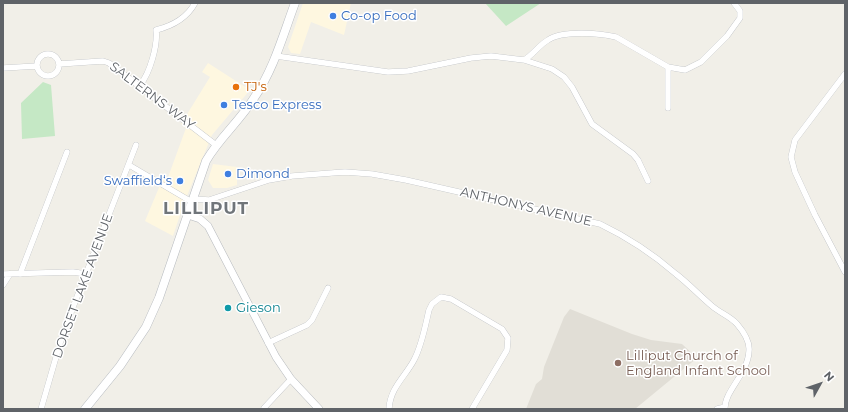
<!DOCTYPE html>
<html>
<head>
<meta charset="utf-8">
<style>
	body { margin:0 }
	#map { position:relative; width:848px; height:412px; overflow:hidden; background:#f1efe8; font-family:Montserrat,sans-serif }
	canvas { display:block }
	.frame { position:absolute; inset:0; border:4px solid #5f6368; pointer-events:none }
	.north { position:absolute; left:800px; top:364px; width:40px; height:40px; -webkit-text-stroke:3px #fff; paint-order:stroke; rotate:50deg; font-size:11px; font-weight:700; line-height:16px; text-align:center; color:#5f6368 }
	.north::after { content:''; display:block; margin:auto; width:14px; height:18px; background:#5f6368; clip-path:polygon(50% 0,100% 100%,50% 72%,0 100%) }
</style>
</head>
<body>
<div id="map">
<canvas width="848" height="412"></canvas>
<div class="frame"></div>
<div class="north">N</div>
</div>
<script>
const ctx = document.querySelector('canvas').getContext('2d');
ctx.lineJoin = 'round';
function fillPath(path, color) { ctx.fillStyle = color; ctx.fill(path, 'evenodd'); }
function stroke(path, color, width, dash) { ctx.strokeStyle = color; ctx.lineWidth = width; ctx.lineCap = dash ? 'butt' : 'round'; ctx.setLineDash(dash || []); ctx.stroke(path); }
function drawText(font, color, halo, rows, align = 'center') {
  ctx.font = font + ' Montserrat,sans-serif'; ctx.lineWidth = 3; ctx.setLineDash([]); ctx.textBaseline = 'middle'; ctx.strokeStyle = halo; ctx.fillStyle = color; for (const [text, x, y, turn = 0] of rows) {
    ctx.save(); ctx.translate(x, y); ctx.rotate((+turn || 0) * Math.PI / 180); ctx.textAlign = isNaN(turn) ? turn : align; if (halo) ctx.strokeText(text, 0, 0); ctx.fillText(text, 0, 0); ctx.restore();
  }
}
const commercial = new Path2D(`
	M303,3H351L344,35L311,22L300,54L291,53L288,47Z
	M208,63L250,90L212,135L184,203L173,236L145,221L163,178L167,180L186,128L181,124L210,77L202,72Z
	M213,164L237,167V185L227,188H213L208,180Z`);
const education = new Path2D(`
	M570,309L632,334L651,340L682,344L697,358L635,409H526L536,384L542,379L544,367L564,317Z`);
const green = new Path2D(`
	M485,3H541L506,26Z
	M43,82L51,85L55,136L22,139L21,103Z`);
const minor = new Path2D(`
	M37 65a11 11 0 1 1 22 0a11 11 0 1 1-22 0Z
	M276,56L388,72L408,71L471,58L491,56L524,60C533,55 539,45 548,40C563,30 599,33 616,37L668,67L685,70L701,62L727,36L740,18V11L734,3
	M524,60L552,69L564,77L572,87L592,124L633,154L638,160L648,181
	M59,64L103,61L109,63L216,145
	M3,68L37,66
	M845,74L795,140L791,157L795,172L815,215L845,272
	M140,85C150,73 158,45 156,30C172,26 187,18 195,3
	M668,108V67
	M129,165L192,202
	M193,199L209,200L269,180L292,176L345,172L372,174L406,180L600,224C627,237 653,254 676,274C689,284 700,296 712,306C720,313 730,316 737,324C743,331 750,342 749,351C748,374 724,391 725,409
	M3,274L73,272L86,274
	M20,274L67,152
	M3,285L10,274
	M268,343L307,325L312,320L328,288
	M264,408L291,379
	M41,409L63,333L136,145
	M389,409C390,388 405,377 414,360C422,345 425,327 429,310L432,304L441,297L451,299L502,329L508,338L507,350L472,409
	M717,409L725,407`);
const tertiary = new Path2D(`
	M188,215L200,219L208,226L276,357L291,379L319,409`);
const secondary = new Path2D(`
	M85,409L120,366L146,327L159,298L206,161C219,138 240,121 254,98C274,69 283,35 295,3`);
const markers = [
	[333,16,4,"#3f7fe0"],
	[236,87,4,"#e8710a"],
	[224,105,4,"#3f7fe0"],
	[228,174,4,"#3f7fe0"],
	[180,181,4,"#3f7fe0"],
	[228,308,4,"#0f9aa8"],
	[618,363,4,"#8d6e63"]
];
const shopNames = [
	["Co-op Food",341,16],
	["Tesco Express",232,105],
	["Dimond",236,174],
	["Swaffield‘s",172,181,"right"]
];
const foodNames = [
	["TJ's",244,87]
];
const streetNames = [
	["SALTERNS WAY",152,96,37],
	["ANTHONYS AVENUE",526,207,13],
	["DORSET LAKE AVENUE",83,286,-70]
];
const cultureNames = [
	["Gieson",236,308]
];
const educationNames = [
	["Lilliput Church of",626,356],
	["England Infant School",626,371]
];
const districtNames = [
	["LILLIPUT",206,209]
];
fillPath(commercial, '#fef7e0');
fillPath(education, '#e1ded6');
fillPath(green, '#c5e8c5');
stroke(minor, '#b5b8bc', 6);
stroke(tertiary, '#b5b8bc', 8);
stroke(secondary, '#b6babf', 9);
stroke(minor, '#fff', 5.5);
stroke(tertiary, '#fff', 7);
stroke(secondary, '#fff', 8);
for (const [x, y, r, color] of markers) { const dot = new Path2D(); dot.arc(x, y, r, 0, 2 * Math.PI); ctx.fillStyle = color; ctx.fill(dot); stroke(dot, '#fff', 1.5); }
drawText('13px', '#366cbe', '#fff', shopNames, 'left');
drawText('13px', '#c56008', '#fff', foodNames, 'left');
drawText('13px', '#5f6368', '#fff', streetNames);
drawText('13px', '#0d838f', '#fff', cultureNames, 'left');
drawText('13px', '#785e54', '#fff', educationNames, 'left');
ctx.letterSpacing = '1px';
drawText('bold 17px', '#70757a', '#fff', districtNames);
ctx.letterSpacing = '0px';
</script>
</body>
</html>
